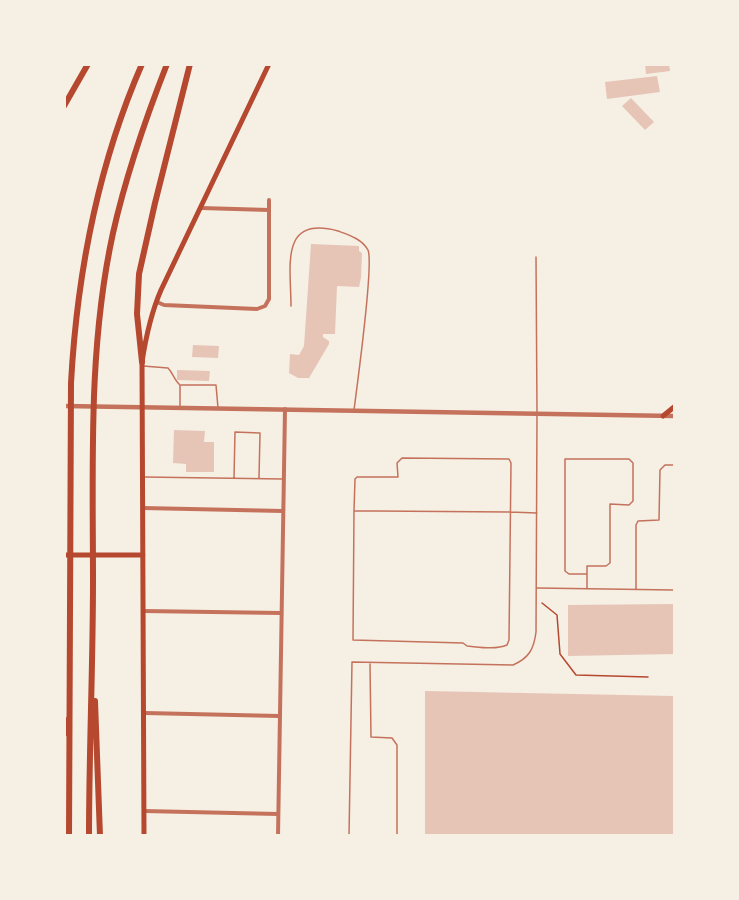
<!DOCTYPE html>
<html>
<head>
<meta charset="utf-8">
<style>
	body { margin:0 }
	#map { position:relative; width:739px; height:900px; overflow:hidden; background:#f6efe4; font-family:Roboto,sans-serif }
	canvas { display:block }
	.frame { position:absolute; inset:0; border:66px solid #f6efe4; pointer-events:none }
</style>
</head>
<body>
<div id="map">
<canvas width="739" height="900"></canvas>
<div class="frame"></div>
</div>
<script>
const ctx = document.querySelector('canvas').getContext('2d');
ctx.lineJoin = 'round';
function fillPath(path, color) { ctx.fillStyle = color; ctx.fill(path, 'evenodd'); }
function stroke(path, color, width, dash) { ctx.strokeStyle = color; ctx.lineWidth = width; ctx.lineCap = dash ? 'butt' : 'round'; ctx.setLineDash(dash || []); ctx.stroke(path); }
const building = new Path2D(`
	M645,64H669L670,71L646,74Z
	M657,76L660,92L607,99L605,82Z
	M631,98L654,122L645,130L622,106Z
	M311,244L359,246V251L362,253L361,278L359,287L337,286L335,334H323V337L329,341V344L309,378H298L289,373L290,354L299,355L304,346Z
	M193,345L219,346L218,358L192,357Z
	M177,370L210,371L209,381L177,380Z
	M174,430L205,431L204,442H214V472H186V464L173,463Z
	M674,604V654L568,656V605Z
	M425,691L674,696V836H425Z`);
const path = new Path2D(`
	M542,603L557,615L560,654L576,675L648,677`);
const service = new Path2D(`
	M674,90V107
	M291,306C291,267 279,215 338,231C349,235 362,239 368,250C374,264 357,386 354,410
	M143,366L168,368C173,373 174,380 180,385V406
	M181,385H216L218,408
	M144,477L283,479
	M234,478L235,432L260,433L259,478
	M354,511L355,479L357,477H398L397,463L402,458L509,459L511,463L509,640L507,645C495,650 479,647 467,646L463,643L353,640L354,511H375L510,512L537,513
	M537,588L674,590
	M587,589V566H606L610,563V504L629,505L633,501V463L629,459H565V571L569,574H587
	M636,589V525L638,521L659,520L660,470L665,465H674
	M370,664L371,737L392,738L397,745V836
	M349,836L352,662L513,665C529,658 534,649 536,632L537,414L536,257`);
const minor = new Path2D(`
	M201,208L269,210
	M157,302L164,305L257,309L265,306L269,299V200
	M143,508L283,511
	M143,611L281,613
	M145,713L279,716
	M144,811L278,814
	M278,836L285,409`);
const tertiary = new Path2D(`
	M64,406L674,416`);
const secondary = new Path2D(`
	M663,416L674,407
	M64,555H143
	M144,836L142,362C146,336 151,313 161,290L269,64`);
const motorway = new Path2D(`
	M64,106L88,64
	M142,362L137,314L139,274L155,203L190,64
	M95,701L100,836
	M64,734L65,720
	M69,836L71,383C77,274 98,165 142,64
	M89,836C89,751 93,666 93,581C93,465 88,347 113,233C126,175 145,120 167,64`);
fillPath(building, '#e6c5b7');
stroke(path, '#b5482f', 1.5);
stroke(service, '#c5725c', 1.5);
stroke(minor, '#c5725c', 4);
stroke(tertiary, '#c5725c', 4.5);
stroke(secondary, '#b5482f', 5);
stroke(motorway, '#b5482f', 6);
</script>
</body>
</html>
